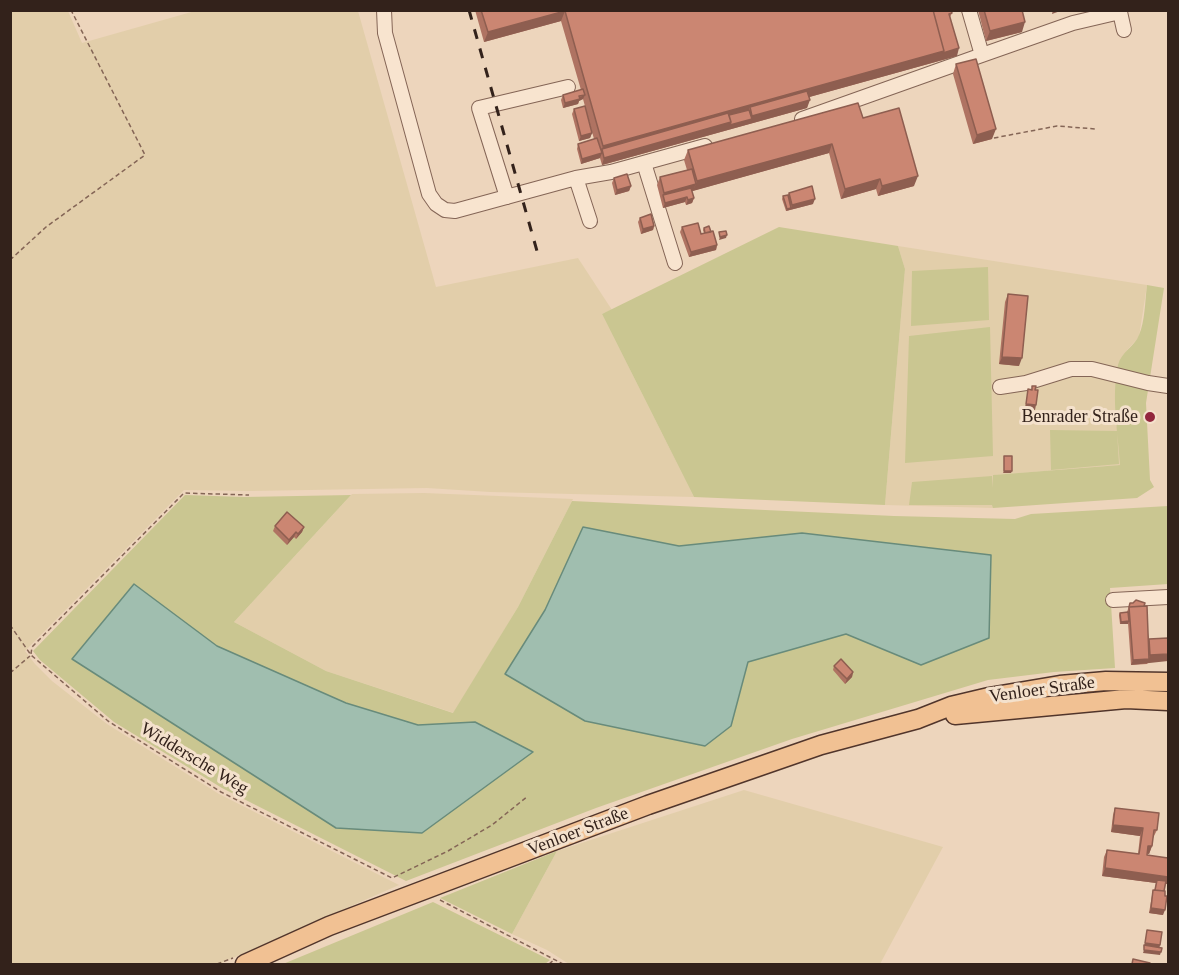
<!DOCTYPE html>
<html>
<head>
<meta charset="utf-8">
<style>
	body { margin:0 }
	#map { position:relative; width:1179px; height:975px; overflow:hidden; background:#edd5bc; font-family:Georgia,serif }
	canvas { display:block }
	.frame { position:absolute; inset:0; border:12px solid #33221b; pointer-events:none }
</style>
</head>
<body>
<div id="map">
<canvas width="1179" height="975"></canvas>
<div class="frame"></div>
</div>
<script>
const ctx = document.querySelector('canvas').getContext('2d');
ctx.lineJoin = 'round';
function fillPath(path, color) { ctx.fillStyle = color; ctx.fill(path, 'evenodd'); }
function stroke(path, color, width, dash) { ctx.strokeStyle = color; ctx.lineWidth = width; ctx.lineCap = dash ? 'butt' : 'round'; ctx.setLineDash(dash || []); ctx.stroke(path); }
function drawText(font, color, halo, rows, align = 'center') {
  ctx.font = font + ' Georgia,serif'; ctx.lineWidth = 6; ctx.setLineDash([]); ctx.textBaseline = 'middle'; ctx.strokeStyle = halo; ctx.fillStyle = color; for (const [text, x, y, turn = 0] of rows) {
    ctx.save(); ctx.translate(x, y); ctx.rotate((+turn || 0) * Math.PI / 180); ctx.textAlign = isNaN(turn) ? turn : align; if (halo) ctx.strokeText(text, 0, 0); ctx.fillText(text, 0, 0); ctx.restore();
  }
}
const farmland = new Path2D(`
	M10,11H68L82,43L195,11H358L436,287L578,258L612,310L602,314L694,497L490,492L427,488L249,491L184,490L25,651L35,664L52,681L107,724L219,794L399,885L219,964H11Z
	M898,246L1147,285L1139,337L1127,350L1114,418L1118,431L1121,465L994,475L993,508L885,505L905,269Z
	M424,493L573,499L518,607L454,713L326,671L234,622L352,494Z
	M744,790L943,847L880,964H569L547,950L512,934L557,851Z`);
const green = new Path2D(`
	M779,227L898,246L905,269L885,505L694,497L602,314Z
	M988,267L989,320L911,326L912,271Z
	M1147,285L1164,288L1146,403L1150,480L1154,487L1137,498L993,508L992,505H909L912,482L992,476L993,488V475L1120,465C1118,432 1111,398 1118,365C1121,352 1135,346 1139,335C1145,321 1145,301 1147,285Z
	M990,327L993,456L905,463L909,336Z
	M1050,430L1117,431L1119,464L1051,470Z
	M185,495L244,497L351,495L234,622L326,671L453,713L518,607L572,501L894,516L1015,519L1031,514L1168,506V584L1110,588L1115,668L1054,672L988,680L792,739L596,808L406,881L222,788L114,722L40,660L33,651ZM583,528L679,546L802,533L991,555L921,665L846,634L748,662L731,726L505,674L545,610ZM134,584L217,646L346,703L418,725L475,722L532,752L72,659Z
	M557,851L512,934L440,898Z
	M433,902L550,960L545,964H283Z`);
const water = new Path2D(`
	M583,527L679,546L802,533L991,555L989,638L921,665L846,634L748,662L731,726L705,746L585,721L505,674L545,610Z
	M134,584L217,646L346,703L418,725L475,722L533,752L422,833L336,828L72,659Z`);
const path = new Path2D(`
	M994,138L1057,126L1096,129
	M10,260L46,227L145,155L71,10
	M10,625L31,655L108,721L221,792L392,878L448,851L492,825L528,796
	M31,654L32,647L184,493L249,495
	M10,673L30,656
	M440,900L563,964
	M217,964L233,958
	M549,964L554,960`);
const minor = new Path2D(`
	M384,10L385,33L429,194L436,204L445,210L455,211L576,178
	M982,55L1073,23L1120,12L1124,30
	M802,119L982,55L969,10
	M644,163L675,263
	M507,197L479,108L568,87
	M590,221L576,178L611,172L705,146
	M1000,387L1026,383L1071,369H1092L1148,383L1168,386
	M1113,600L1168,597`);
const major = new Path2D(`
	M955,715L1126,699L1168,701
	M245,964L329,926L648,805L821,745L918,719L951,706L989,697L1060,685L1106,681L1168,682`);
const rail = new Path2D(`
	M469,10L537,251`);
const wall = new Path2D(`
	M475,10H951L952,13L950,17L957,56L809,97L807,108L602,165L600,158L581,164L577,149L578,144L594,139L583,99L579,101L578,104L563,108L561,100L563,95L581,90L561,21L484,42Z
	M978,10H1022V32L986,41Z
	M956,64L992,139L973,144L953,74Z
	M574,109L592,133L590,138L579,141L572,114Z
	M863,118L914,186L878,196L876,189L841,199L829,153L692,191L694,198L692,203L686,205L685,202L663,208L657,185L660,177L687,170L684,160L688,150Z
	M614,178L631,186L629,191L615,195L612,183Z
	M789,193L813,204L786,211L782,199L783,196L788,195Z
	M640,218L654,226L653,230L641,234L638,222Z
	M682,227L701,234L704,233L703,230L704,228L711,232L717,245L716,250L689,257L680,232Z
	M1008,294L1019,366L999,364L1005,302Z
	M275,526L304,527L302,532L296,539L294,537L287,545L273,531Z
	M1130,603L1144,606L1149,641L1168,638L1147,664L1131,665L1128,623L1120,624L1119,615L1120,613L1127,612Z
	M834,666L853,672L852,677L845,684L833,670Z
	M1115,808L1157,830L1153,838L1152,846L1149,854L1147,853V855L1168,858V884H1165L1163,915L1149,913L1152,895L1153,890H1155L1156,883L1102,876L1104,857L1107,850L1138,854L1140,836L1111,832L1113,815Z`);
const shadedWall = new Path2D(`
	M1053,10H1063L1052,14Z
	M565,11L561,21L484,42L488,32Z
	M1025,22L1022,32L986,41L990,31Z
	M959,48L957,56L752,113L750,107L747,114L602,149L603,146L944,51Z
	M585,95L583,99L579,101L578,104L563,108L565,103Z
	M810,100L807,108L602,165L604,158L731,122L752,119V116Z
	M996,129L992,139L973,144L977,135Z
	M592,133L590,138L579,141L581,136Z
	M832,144L829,153L693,191L697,181Z
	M602,153L600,158L581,164L582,159Z
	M918,176L914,186L878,196L882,186Z
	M880,179L876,189L841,199L845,189Z
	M696,184L693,191L664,200L663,195L661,200L664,193Z
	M631,186L629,191L615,195L617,190Z
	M687,197L685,202L663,208L665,203Z
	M694,198L692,203L686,205L688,200Z
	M815,199L813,204L786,211L787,209L791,208L792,205Z
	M654,226L653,230L641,234L643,229Z
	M727,235L726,238L719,240L720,237Z
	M717,245L716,250L689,257L691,252Z
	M1002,357L1022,358L1019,366L999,364Z
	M1026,404L1036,405L1035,410L1024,409Z
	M1004,471H1012L1011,473H1003Z
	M304,527L302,532L296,539L298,534Z
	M296,532L294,537L287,545L289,540Z
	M1129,621L1128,624H1120L1121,622Z
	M1168,654V661L1131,665L1133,660L1149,659L1150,655Z
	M853,672L852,677L845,684L847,679Z
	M1113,825L1143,828L1140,836L1111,832Z
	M1148,846H1152L1149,854L1146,853Z
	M1105,868L1168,877V884L1156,883L1157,880L1156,883L1102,876Z
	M1151,908L1165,910L1163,915L1149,913Z
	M1145,943L1160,945L1159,950L1144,945L1143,948Z
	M1144,950L1161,952L1160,955L1143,953Z`);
const building = new Path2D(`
	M481,10H933L944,51L603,146L565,11L488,32Z
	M933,10H951L952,13L949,14L959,48L943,53L944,51Z
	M984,10H1022L1025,22L990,31Z
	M976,59L996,129L977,135L956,64Z
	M583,89L585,95L579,96L580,99L565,103L563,95Z
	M807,91L810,100L752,116L750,107Z
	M858,103L863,118L899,108L918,176L882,186L880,179L845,189L832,144L697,181L688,150Z
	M585,106L592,133L581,136L574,109Z
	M749,110L752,119L730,125L731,122L729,115Z
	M728,113L731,122L604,158L602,149Z
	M597,138L602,153L582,159L578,144Z
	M692,169L696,184L664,193L660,177Z
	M627,174L631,186L617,190L614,178Z
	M812,186L815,199L792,205L789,193Z
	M691,188L694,198L688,200L687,197L665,203L663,195Z
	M788,195L791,208L787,209L783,196Z
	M651,214L654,226L643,229L640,218Z
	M698,223L701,234L713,231L717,245L691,252L682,227Z
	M709,226L711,232L705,233L704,228Z
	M726,231L727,235L720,237L719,232Z
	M1008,294L1028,296L1022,358L1002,357Z
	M1032,386H1036L1035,390H1038L1036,405L1026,404L1028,389L1032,390Z
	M1004,456H1012V471H1004Z
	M287,512L304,527L298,534L296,532L289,540L275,526Z
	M1136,600L1145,603L1144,606L1129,607L1130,603H1133Z
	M1147,606L1149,659L1133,660L1129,607Z
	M1128,612L1129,621L1121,622L1120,613Z
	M1168,638V654L1150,655L1149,639Z
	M841,659L853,672L847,679L834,666Z
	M1115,808L1159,813L1157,830H1154L1152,846H1148L1147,855L1168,858V877L1105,868L1107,850L1139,854L1143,828L1113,825Z
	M1157,880L1166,881L1164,891L1155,890Z
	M1153,890L1165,891V896H1167L1165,910L1151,908Z
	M1147,930L1162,932L1160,945L1145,943Z
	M1144,945L1162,948L1161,952L1144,950Z
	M1133,959L1150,963L1149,964H1132Z`);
const markers = [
	[1150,417,6,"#92273d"]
];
const poiNames = [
	["Benrader Straße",1138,417]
];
const streetNames = [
	["Venloer Straße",1042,690,-8],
	["Widdersche Weg",194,759,31],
	["Venloer Straße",578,832,-21]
];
fillPath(farmland, '#e2ceaa');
fillPath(green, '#cac691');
fillPath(water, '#a0beaf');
stroke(water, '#688b7b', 1.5);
stroke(minor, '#846556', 16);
stroke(major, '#51352b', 21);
stroke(path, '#846556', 1.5, [4.5, 3]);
stroke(minor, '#f8e4cf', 14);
stroke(major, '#f1c193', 18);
stroke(rail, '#33221b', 3, [10, 10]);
fillPath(wall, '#af7362');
fillPath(shadedWall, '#8e5e50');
fillPath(building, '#cb8672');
stroke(building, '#8e5e50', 1.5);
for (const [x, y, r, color] of markers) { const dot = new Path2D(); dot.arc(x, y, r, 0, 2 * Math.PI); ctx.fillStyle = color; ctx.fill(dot); stroke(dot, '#f4e1cc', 2); }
drawText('18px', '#33221b', '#f4e1cc', poiNames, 'right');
drawText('18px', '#33221b', '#f4e1cc', streetNames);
</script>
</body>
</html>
